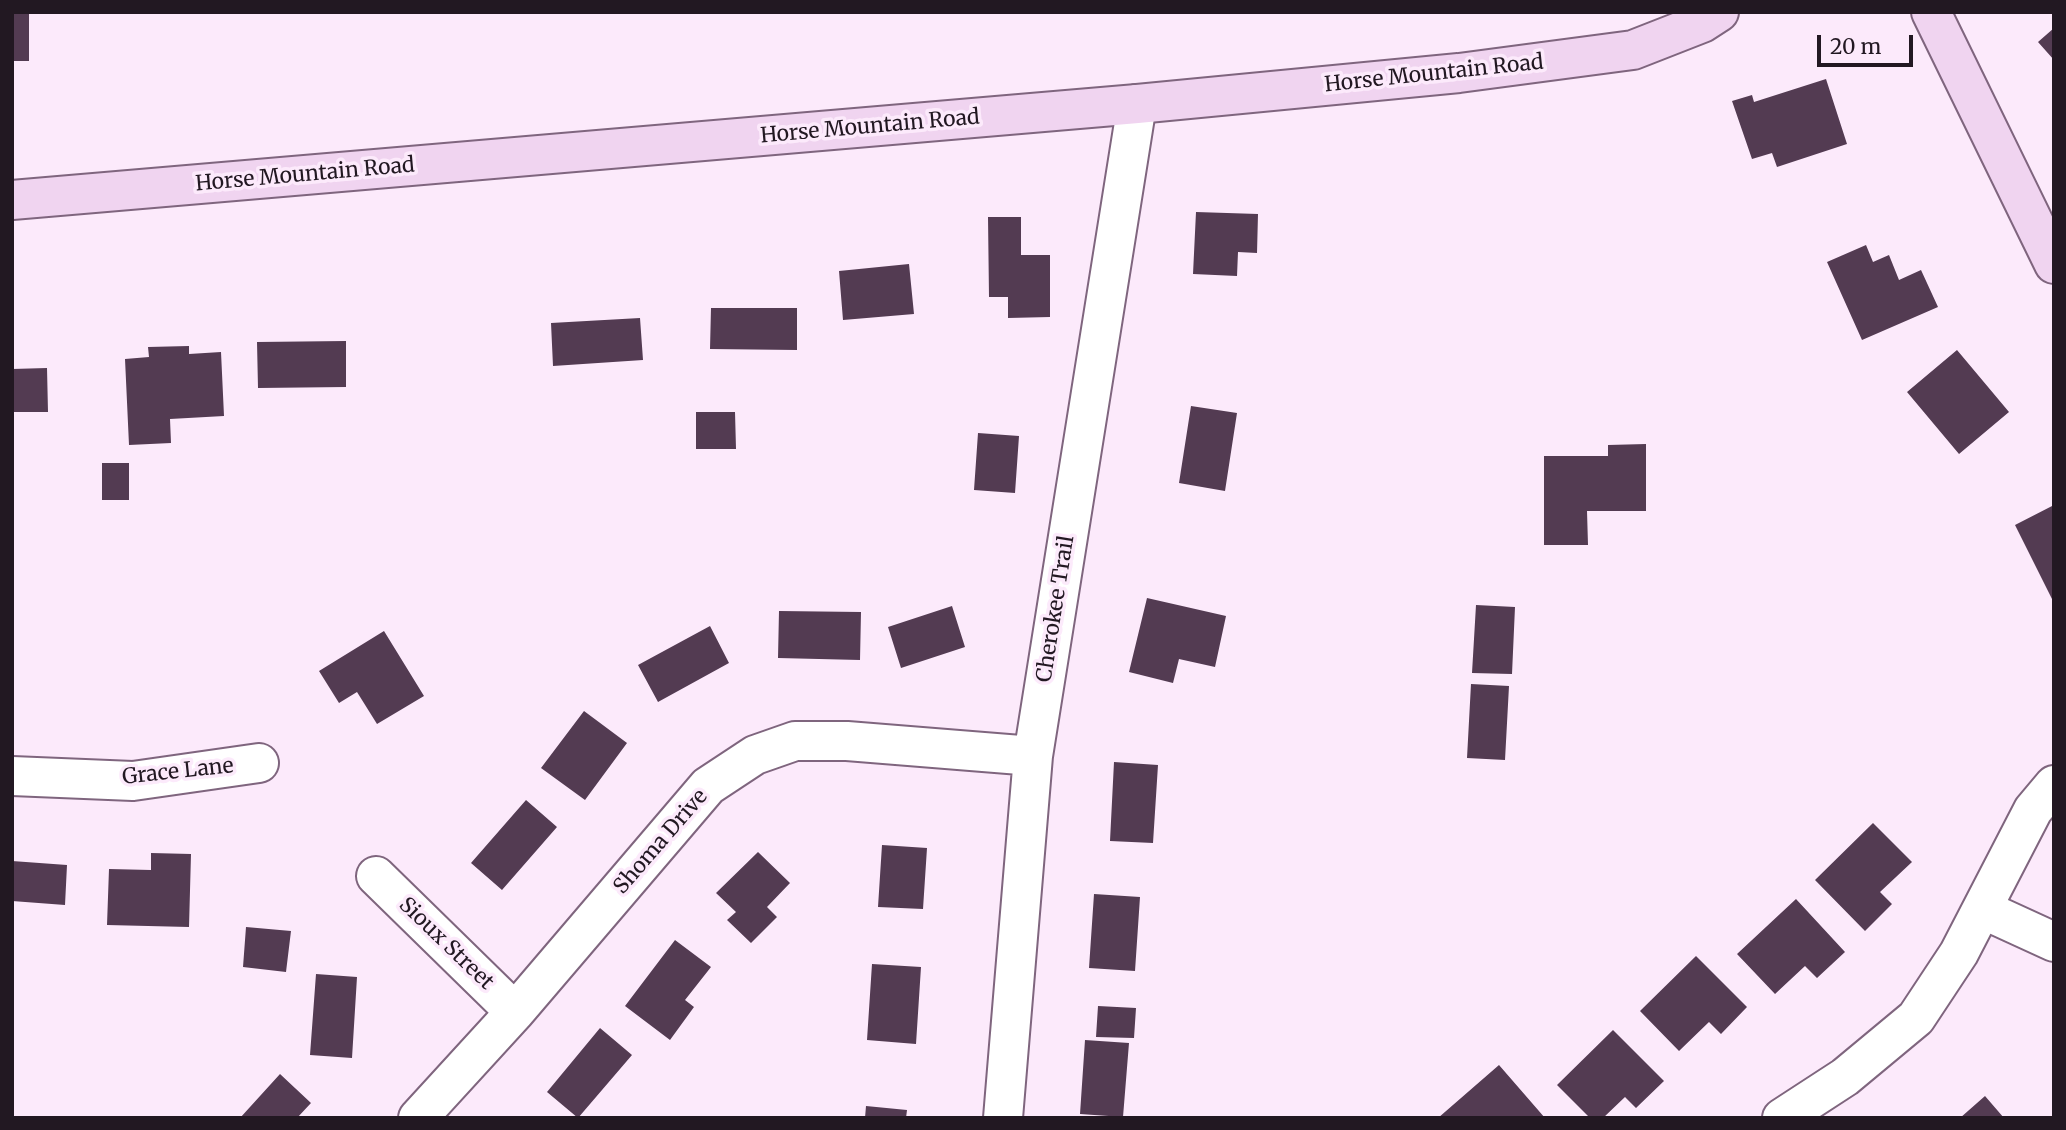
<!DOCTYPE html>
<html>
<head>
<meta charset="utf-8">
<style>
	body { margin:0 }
	#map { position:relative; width:2066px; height:1130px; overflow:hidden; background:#fceafb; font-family:Merriweather,serif }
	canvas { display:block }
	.frame { position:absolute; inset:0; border:14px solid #221822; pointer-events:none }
	.scale { position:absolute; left:1817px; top:35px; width:96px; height:32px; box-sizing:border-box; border:4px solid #221822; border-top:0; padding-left:9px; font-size:21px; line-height:24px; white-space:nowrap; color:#221822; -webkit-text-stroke:5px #fceafb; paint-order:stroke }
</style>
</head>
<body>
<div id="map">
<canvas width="2066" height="1130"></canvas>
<div class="frame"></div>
<div class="scale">20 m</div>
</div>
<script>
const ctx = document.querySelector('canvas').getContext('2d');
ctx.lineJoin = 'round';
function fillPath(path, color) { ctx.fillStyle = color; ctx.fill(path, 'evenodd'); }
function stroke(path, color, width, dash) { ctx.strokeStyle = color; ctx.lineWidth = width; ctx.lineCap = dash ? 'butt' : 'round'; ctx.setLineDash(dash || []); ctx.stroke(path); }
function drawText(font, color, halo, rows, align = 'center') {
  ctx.font = font + ' Merriweather,serif'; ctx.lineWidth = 7; ctx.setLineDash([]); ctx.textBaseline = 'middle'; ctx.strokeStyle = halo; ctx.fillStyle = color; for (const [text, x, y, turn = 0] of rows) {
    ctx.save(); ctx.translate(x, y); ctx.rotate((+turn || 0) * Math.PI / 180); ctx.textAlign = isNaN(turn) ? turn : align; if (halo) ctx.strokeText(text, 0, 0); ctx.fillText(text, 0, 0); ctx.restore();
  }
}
const building = new Path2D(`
	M12,12H29V61H12Z
	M2054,28V60L2038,42Z
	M1826,79L1847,144L1777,167L1772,153L1752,159L1732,101L1752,95L1754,102Z
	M1196,212L1258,214L1257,253L1238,252L1237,276L1193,274Z
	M988,217H1021V255H1050V317L1008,318V297H989Z
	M1866,245L1873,262L1889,255L1899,280L1921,270L1938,307L1862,340L1827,262Z
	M909,264L914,314L843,320L839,271Z
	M711,308H797V350L710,349Z
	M640,318L643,360L553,366L551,323Z
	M346,341V387L258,388L257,342Z
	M189,346V354L221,352L224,416L170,419L171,443L129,445L125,359L149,357L148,347Z
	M1957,350L2009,412L1959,454L1907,392Z
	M47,368L48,412H12V369Z
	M1191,406L1237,413L1225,491L1179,483Z
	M696,412H735L736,449H696Z
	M978,433L1019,436L1015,493L974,490Z
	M1646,444V511H1587L1588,545H1544V456H1608V445Z
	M102,463H129V500H102Z
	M2054,505V603L2015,525Z
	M1147,598L1226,616L1215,667L1179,659L1173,683L1129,672Z
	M1476,605L1515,607L1512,674L1472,673Z
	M952,606L965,647L901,668L888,627Z
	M779,611L861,612L860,660L778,658Z
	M710,626L729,663L658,702L638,665Z
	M384,631L424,696L377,724L357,692L339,703L319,671Z
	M1471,684L1509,686L1505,760L1467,758Z
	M584,711L627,743L585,800L541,768Z
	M1114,762L1158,765L1153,843L1110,841Z
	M526,800L557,827L502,890L471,863Z
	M1873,823L1912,862L1880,892L1892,904L1865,931L1815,880Z
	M882,845L927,848L923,909L878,907Z
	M758,852L790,883L767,907L777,917L751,943L727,920L736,912L716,893Z
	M151,853L191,854L189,927L107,925L109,869L151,870Z
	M12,861L67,865L65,905L12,901Z
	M1094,894L1140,897L1135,971L1089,968Z
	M1796,899L1845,952L1817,978L1805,966L1775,994L1737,954Z
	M246,927L291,931L286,972L243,967Z
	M675,940L711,967L685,1000L694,1007L670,1040L625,1006Z
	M1696,956L1747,1007L1721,1034L1709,1022L1679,1051L1640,1011Z
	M872,964L921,967L916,1044L867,1040Z
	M316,974L357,977L352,1058L310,1055Z
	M1098,1006L1136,1008L1134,1038L1096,1037Z
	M600,1028L632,1055L578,1118L547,1092Z
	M1613,1030L1664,1081L1636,1108L1625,1097L1603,1118H1590L1557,1085Z
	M1085,1040L1129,1043L1123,1117L1080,1114Z
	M1499,1065L1545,1118H1438Z
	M280,1074L311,1103L297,1118H240Z
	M1985,1096L2004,1118H1960Z
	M866,1106L907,1110L906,1118H865Z`);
const street = new Path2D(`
	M12,776L133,781L259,763
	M376,876L515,1012
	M1982,909L2054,942
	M418,1118L515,1012L708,786L755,755L795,741H847L1033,756
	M1003,1118L1033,756L1137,104
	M1782,1118L1845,1077L1916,1018L1959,953L2033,810L2054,785`);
const secondary = new Path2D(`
	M1931,12L2054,264
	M12,200L1137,104L1459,73L1633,50L1702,23L1719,12`);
const streetNames = [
	["Horse Mountain Road",1434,74,-6],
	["Horse Mountain Road",870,127,-5],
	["Horse Mountain Road",305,175,-5],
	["Cherokee Trail",1056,609,-81],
	["Grace Lane",178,772,-6],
	["Shoma Drive",661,842,-49],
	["Sioux Street",446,944,44]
];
fillPath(building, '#533b52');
stroke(street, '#7f657e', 42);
stroke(secondary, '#7f657e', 42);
stroke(street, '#fff', 38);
stroke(secondary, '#f0d4f0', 38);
drawText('21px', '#221822', '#fceafb', streetNames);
</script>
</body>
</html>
